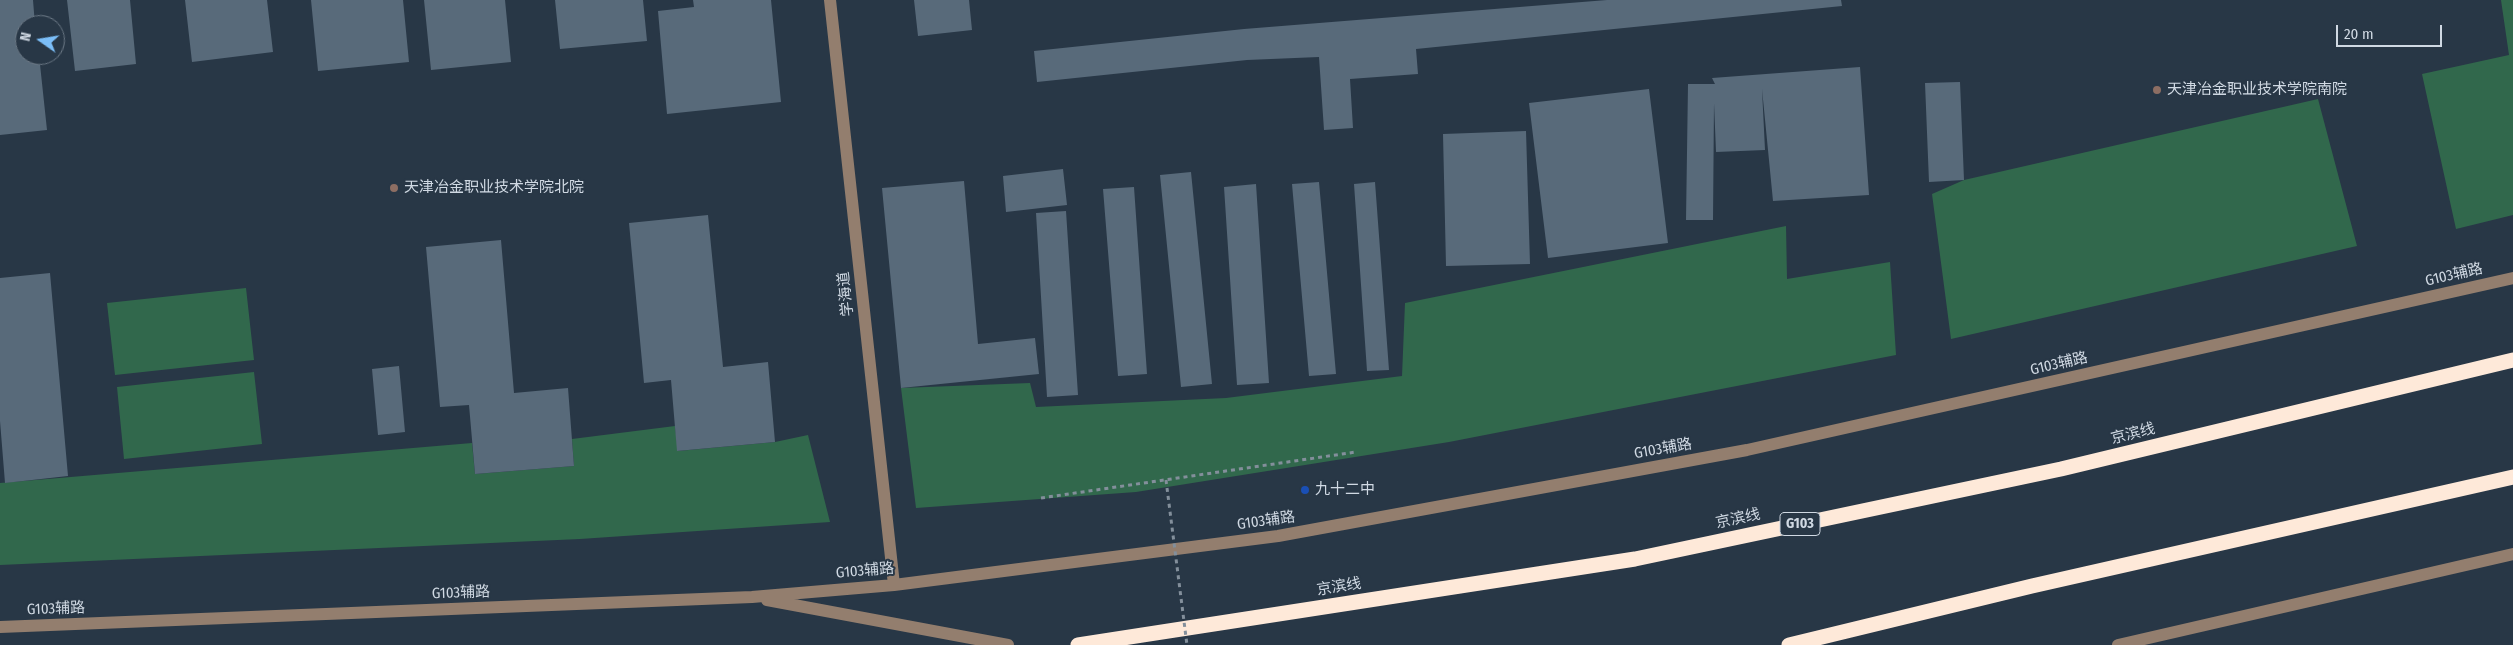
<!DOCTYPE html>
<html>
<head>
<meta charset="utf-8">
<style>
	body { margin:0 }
	#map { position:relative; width:2513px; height:645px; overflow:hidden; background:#283746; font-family:"Fira Sans Condensed",sans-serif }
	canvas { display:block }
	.north { position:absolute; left:15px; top:15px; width:50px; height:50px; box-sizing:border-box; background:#283746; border:1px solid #6b7885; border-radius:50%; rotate:283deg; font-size:14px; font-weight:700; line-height:20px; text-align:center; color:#d0d9e3 }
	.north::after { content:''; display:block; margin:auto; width:18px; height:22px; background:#7bbef8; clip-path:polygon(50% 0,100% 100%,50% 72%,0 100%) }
	.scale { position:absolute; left:2336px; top:25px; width:106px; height:22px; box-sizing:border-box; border:2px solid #d0d9e3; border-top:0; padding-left:6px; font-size:15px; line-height:18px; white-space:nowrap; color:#d0d9e3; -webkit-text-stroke:4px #283746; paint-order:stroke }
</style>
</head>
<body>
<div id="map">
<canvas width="2513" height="645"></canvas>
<div class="north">N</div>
<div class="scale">20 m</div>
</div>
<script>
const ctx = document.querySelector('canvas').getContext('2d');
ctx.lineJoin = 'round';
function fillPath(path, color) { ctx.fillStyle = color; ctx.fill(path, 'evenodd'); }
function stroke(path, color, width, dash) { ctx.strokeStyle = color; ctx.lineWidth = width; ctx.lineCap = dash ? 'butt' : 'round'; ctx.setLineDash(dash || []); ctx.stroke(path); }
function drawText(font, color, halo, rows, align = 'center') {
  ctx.font = font + ' "Fira Sans Condensed","Noto Sans SC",sans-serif'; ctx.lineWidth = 4; ctx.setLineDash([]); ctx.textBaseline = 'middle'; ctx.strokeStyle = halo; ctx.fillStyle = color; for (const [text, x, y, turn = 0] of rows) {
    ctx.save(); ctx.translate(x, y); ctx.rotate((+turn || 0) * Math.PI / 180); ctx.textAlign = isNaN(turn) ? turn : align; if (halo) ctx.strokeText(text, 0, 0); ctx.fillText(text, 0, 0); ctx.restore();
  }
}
const green = new Path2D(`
	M2501,0H2513V215L2456,229L2422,74L2509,55Z
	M2318,99L2357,246L1951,339L1932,194L1964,180Z
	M1786,226L1787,279L1890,262L1896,355L1449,442L1136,492L916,508L901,388L1030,383L1036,407L1226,398L1402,376L1405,303Z
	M246,288L254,360L115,375L107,303Z
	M254,372L262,444L124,459L117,387Z
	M675,426L678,451L775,442L808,435L830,522L580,539L0,565V483L472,443L475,474L574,466L572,439Z`);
const building = new Path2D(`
	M0,0H33L35,25H25V55H39L47,130L0,135Z
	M67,0H130L136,64L75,71Z
	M185,0H267L273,52L192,62Z
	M311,0H403L409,62L318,71Z
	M424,0H505L511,62L431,70Z
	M555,0H643L647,41L560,49Z
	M693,0H771L781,102L667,114L658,11L694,7Z
	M914,0H969L972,30L918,36Z
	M1607,0H1841L1842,6L1416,49L1418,74L1350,79L1353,128L1324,130L1319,57L1247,60L1037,82L1034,51L1244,29Z
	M1860,67L1869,195L1773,201L1762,89L1765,150L1716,152L1714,103L1713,220H1686L1688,84H1715L1712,78Z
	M1960,82L1964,180L1929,182L1925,83Z
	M1649,89L1668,243L1548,258L1529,103Z
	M1526,131L1530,264L1446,266L1443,134Z
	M1063,169L1067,205L1006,212L1003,176Z
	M1191,172L1212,384L1181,387L1160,175Z
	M964,181L978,344L1035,338L1039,374L901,388L882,188Z
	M1319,182L1336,374L1309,376L1292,184Z
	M1375,182L1389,370L1367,371L1354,184Z
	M1256,184L1269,383L1237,385L1224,187Z
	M1134,187L1147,374L1118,376L1103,189Z
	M1066,211L1078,395L1047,397L1036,213Z
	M708,215L723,367L768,362L775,442L677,451L671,380L644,383L629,223Z
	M501,240L514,393L568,388L574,466L475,474L469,405L440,407L426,247Z
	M50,273L68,476L5,483L0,421V278Z
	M399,366L405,432L378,435L372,369Z`);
const path = new Path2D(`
	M1041,498L1356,452`);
const minor = new Path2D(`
	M830,0L894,585
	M767,600L1008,645
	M0,627L752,597L894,585L1278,536L1747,450L2513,278
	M2118,645L2513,554`);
const highway = new Path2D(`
	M1078,645L1635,559L2061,469L2513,360
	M1789,645L2032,586L2513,477`);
const pathBridge = new Path2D(`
	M1166,480L1187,645`);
const markers = [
	[2157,90,5,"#8d6e63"],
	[394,188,5,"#8d6e63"],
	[1305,490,5,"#1a4fb4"]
];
const shields = [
	[1800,524,40]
];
const shieldNames = [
	["G103",1800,524]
];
const poiNames = [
	["天津冶金职业技术学院南院",2167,90],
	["天津冶金职业技术学院北院",404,188],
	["九十二中",1315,490]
];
const streetNames = [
	["G103辅路",2454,275,-13],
	["学海道",846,294,-96],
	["G103辅路",2059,364,-13],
	["京滨线",2133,434,-14],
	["G103辅路",1663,449,-10],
	["京滨线",1738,519,-12],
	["G103辅路",1266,521,-8],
	["G103辅路",865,571,-5],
	["京滨线",1339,587,-9],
	["G103辅路",461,593,-2],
	["G103辅路",56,609,-2]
];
fillPath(green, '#31684c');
fillPath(building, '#586a7a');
stroke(path, '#838f9b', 3, [4, 4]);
stroke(minor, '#937e6e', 12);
stroke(highway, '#fee9d9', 15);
stroke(pathBridge, '#838f9b', 3, [4, 4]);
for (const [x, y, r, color] of markers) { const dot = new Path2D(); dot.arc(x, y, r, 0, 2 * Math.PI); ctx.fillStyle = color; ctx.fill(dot); stroke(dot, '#283746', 2); }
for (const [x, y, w] of shields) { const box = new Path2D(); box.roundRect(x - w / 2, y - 11.5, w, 23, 4); ctx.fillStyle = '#283746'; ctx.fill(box); stroke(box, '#d0d9e3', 1); }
drawText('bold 14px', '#d0d9e3', null, shieldNames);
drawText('15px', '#d0d9e3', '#283746', poiNames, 'left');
drawText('15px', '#d0d9e3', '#283746', streetNames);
</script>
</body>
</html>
